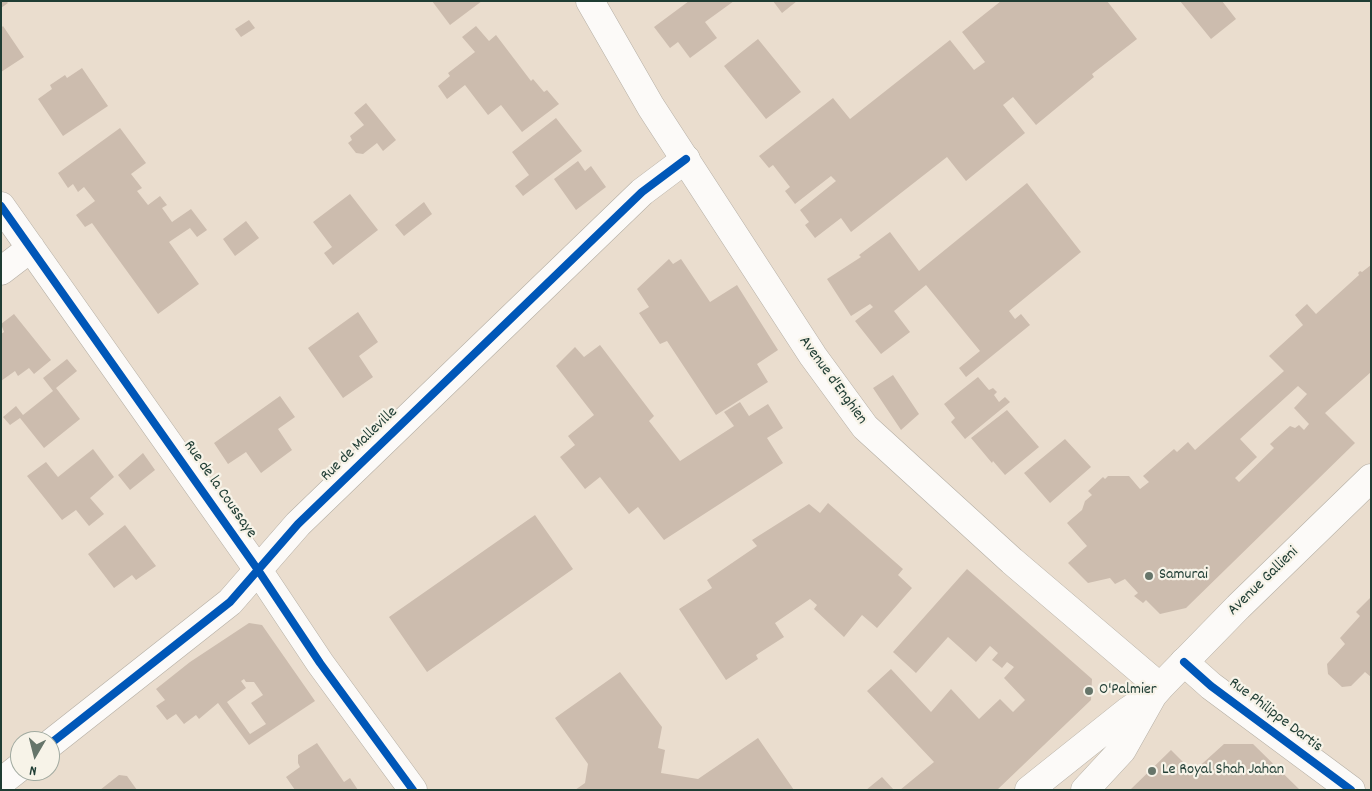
<!DOCTYPE html>
<html>
<head>
<meta charset="utf-8">
<style>
	body { margin:0 }
	#map { position:relative; width:1372px; height:791px; overflow:hidden; background:#eaddce; font-family:Dekko,sans-serif }
	canvas { display:block }
	.frame { position:absolute; inset:0; border:2px solid #1f3d34; pointer-events:none }
	.north { position:absolute; left:10px; top:731px; width:50px; height:50px; box-sizing:border-box; background:#f7f3e8; border:1px solid #a1aaa0; border-radius:50%; rotate:188deg; font-size:14px; font-weight:700; line-height:20px; text-align:center; color:#1f3d34 }
	.north::after { content:''; display:block; margin:auto; width:18px; height:22px; background:#66756a; clip-path:polygon(50% 0,100% 100%,50% 72%,0 100%) }
</style>
</head>
<body>
<div id="map">
<canvas width="1372" height="791"></canvas>
<div class="frame"></div>
<div class="north">N</div>
</div>
<script>
const ctx = document.querySelector('canvas').getContext('2d');
ctx.lineJoin = 'round';
function fillPath(path, color) { ctx.fillStyle = color; ctx.fill(path, 'evenodd'); }
function stroke(path, color, width, dash) { ctx.strokeStyle = color; ctx.lineWidth = width; ctx.lineCap = dash ? 'butt' : 'round'; ctx.setLineDash(dash || []); ctx.stroke(path); }
function drawText(font, color, halo, rows, align = 'center') {
  ctx.font = font + ' Dekko,sans-serif'; ctx.lineWidth = 4.5; ctx.setLineDash([]); ctx.textBaseline = 'middle'; ctx.strokeStyle = halo; ctx.fillStyle = color; for (const [text, x, y, turn = 0] of rows) {
    ctx.save(); ctx.translate(x, y); ctx.rotate((+turn || 0) * Math.PI / 180); ctx.textAlign = isNaN(turn) ? turn : align; if (halo) ctx.strokeText(text, 0, 0); ctx.fillText(text, 0, 0); ctx.restore();
  }
}
const building = new Path2D(`
	M1,1H6L8,3L1,8Z
	M432,1H482L450,25Z
	M689,1H734L705,22L717,38L690,58L678,42L670,48L654,27Z
	M773,1H797L782,13Z
	M1001,1H1107L1137,39L1092,74L1094,77L1036,125L1013,97L1003,105L1025,133L966,181L947,157L851,232L841,218L815,238L805,225L809,222L800,210L836,181L831,176L795,204L785,191L790,187L773,165L769,168L759,156L833,98L850,119L950,40L974,70L985,62L962,32Z
	M1180,1H1222L1236,19L1211,39Z
	M249,20L255,28L241,37L235,29Z
	M3,26L24,57L1,72V28Z
	M476,26L489,41L496,35L531,81L533,79L544,92L547,90L559,104L522,132L501,105L488,115L465,85L447,99L438,86L450,76L448,73L475,52L462,37Z
	M758,39L801,92L766,119L724,66Z
	M82,68L108,106L63,136L38,99L52,89L50,85L65,75L67,78Z
	M366,103L396,140L383,151L377,143L363,154L356,153L348,143L352,140L350,136L364,125L354,113Z
	M556,118L582,151L523,196L515,186L529,175L512,152Z
	M120,128L146,163L131,174L142,188L137,191L148,205L160,196L167,205L162,208L172,222L191,209L207,230L197,237L190,228L169,242L199,284L158,314L92,223L85,227L76,215L95,201L84,187L78,192L73,184L68,188L58,173Z
	M578,161L585,171L591,166L606,187L576,210L554,179Z
	M1027,183L1081,252L1009,311L1015,319L1021,314L1030,325L966,377L959,368L980,351L926,285L894,311L910,332L881,354L855,321L873,307L870,304L851,316L827,279L861,257L859,255L890,232L919,271Z
	M350,194L378,230L333,265L324,253L332,247L313,222Z
	M424,202L432,214L404,236L395,225Z
	M246,221L259,238L235,256L223,239Z
	M669,259L673,264L681,259L710,302L737,285L778,350L757,364L768,382L716,415L667,341L660,344L639,313L649,307L637,289Z
	M1371,265V372L1325,413L1355,443L1186,608L1160,614L1146,600L1143,603L1134,596L1138,593L1125,579L1115,584L1110,578L1088,583L1068,563L1087,546L1067,523L1082,510L1085,501L1092,495L1088,491L1103,477L1105,479L1108,476H1129L1140,489L1149,482L1143,476L1174,449L1177,452L1188,442L1195,450L1284,371L1269,356L1303,325L1295,315L1307,304L1316,314L1359,275L1358,273L1360,271L1362,272ZM1298,386L1307,394L1294,408L1309,424L1304,430L1299,425L1295,428L1290,426L1270,444L1274,448L1239,482L1235,478L1257,457L1240,439Z
	M358,312L378,342L359,356L373,377L343,398L308,348Z
	M14,314L51,360L34,374L29,368L18,376L15,371L1,381V334L4,332L1,324Z
	M600,345L654,416L649,421L680,461L734,426L724,412L740,402L749,416L768,404L783,428L767,438L783,463L664,540L638,507L629,514L600,477L585,489L560,457L575,445L568,436L594,415L556,366L575,347L584,357Z
	M67,359L77,371L56,388L80,419L44,448L20,418L10,425L3,417L16,406L23,415L53,391L43,378Z
	M893,375L919,414L901,430L873,388Z
	M978,377L989,390L993,388L997,392L994,395L999,402L1005,397L1010,402L965,439L951,422L955,418L944,404Z
	M280,396L295,417L278,429L292,450L261,473L246,452L228,464L214,443Z
	M1007,410L1039,447L1005,475L993,461L992,463L971,438Z
	M1065,439L1091,467L1050,503L1024,473Z
	M93,449L114,477L90,498L104,514L89,526L76,510L62,520L27,476L46,462L58,477Z
	M143,453L155,470L130,490L118,475Z
	M828,503L903,569L898,575L912,588L877,628L862,615L844,637L814,609L817,605L810,599L775,623L784,637L756,655L758,659L726,680L679,609L712,588L707,580L757,546L752,540L809,504L820,513Z
	M535,515L573,569L427,672L389,617Z
	M125,525L156,566L136,580L132,575L114,588L88,554Z
	M967,569L1092,679L1091,700L997,790H900L934,762L867,691L891,669L931,712L951,689L979,719L1000,699L1013,712L1025,700L1004,678L1014,667L1007,662L1002,668L992,660L998,653L990,646L976,662L948,637L916,673L893,652Z
	M1371,597V677L1365,672L1351,686L1342,687L1328,674L1327,664L1345,644L1340,638L1360,616L1356,612Z
	M249,623L262,625L315,701L249,745L218,703L199,719L196,715L184,724L176,714L167,720L156,706L165,700L156,689L190,662ZM244,679L246,682H254L263,695L251,703L266,724L250,734L227,702L246,688L241,681Z
	M620,672L662,727L658,748L665,750L661,773L698,779L758,738L794,790H575L585,783L588,764L555,718Z
	M317,743L344,782L350,778L358,790H295L286,777L300,767L298,763V755Z
	M1224,744H1253L1300,790H1130L1171,750L1193,772Z
	M119,775L127,776L137,790H100Z
	M882,777L894,790H866Z`);
const street = new Path2D(`
	M1,206L258,570L320,663L413,790
	M1,271L31,248
	M1184,662L1211,686L1351,790
	M50,744L230,602L298,524L642,192L686,159
	M1,782L20,767`);
const secondary = new Path2D(`
	M590,1L651,107L813,356L865,427L1012,561L1160,687
	M1029,790L1128,711L1149,697
	M1085,790L1122,750L1153,695L1160,687L1238,607L1371,478`);
const cycleway = new Path2D(`
	M1,206L258,570L320,663L413,790
	M1184,662L1211,686L1351,790
	M50,744L230,602L298,524L642,192L686,159`);
const markers = [
	[1149,576,5,"#66756a"],
	[1089,691,5,"#66756a"],
	[1152,771,5,"#66756a"]
];
const streetNames = [
	["Avenue d'Enghien",832,381,54],
	["Rue de Malleville",360,445,-44],
	["Rue de la Coussaye",219,490,55],
	["Avenue Gallieni",1264,582,-44],
	["Rue Philippe Dartis",1275,716,37]
];
const poiNames = [
	["Samurai",1159,576],
	["O'Palmier",1099,691],
	["Le Royal Shah Jahan",1162,771]
];
fillPath(building, '#ccbcae');
stroke(street, '#b4aea4', 29);
stroke(secondary, '#b4aea4', 29);
stroke(street, '#fcfaf8', 28);
stroke(secondary, '#fcfaf8', 28);
stroke(cycleway, '#0057b8', 8);
for (const [x, y, r, color] of markers) { const dot = new Path2D(); dot.arc(x, y, r, 0, 2 * Math.PI); ctx.fillStyle = color; ctx.fill(dot); stroke(dot, '#f7f3e8', 2); }
drawText('16px', '#1f3d34', '#f7f3e8', streetNames);
drawText('16px', '#1f3d34', '#f7f3e8', poiNames, 'left');
</script>
</body>
</html>
